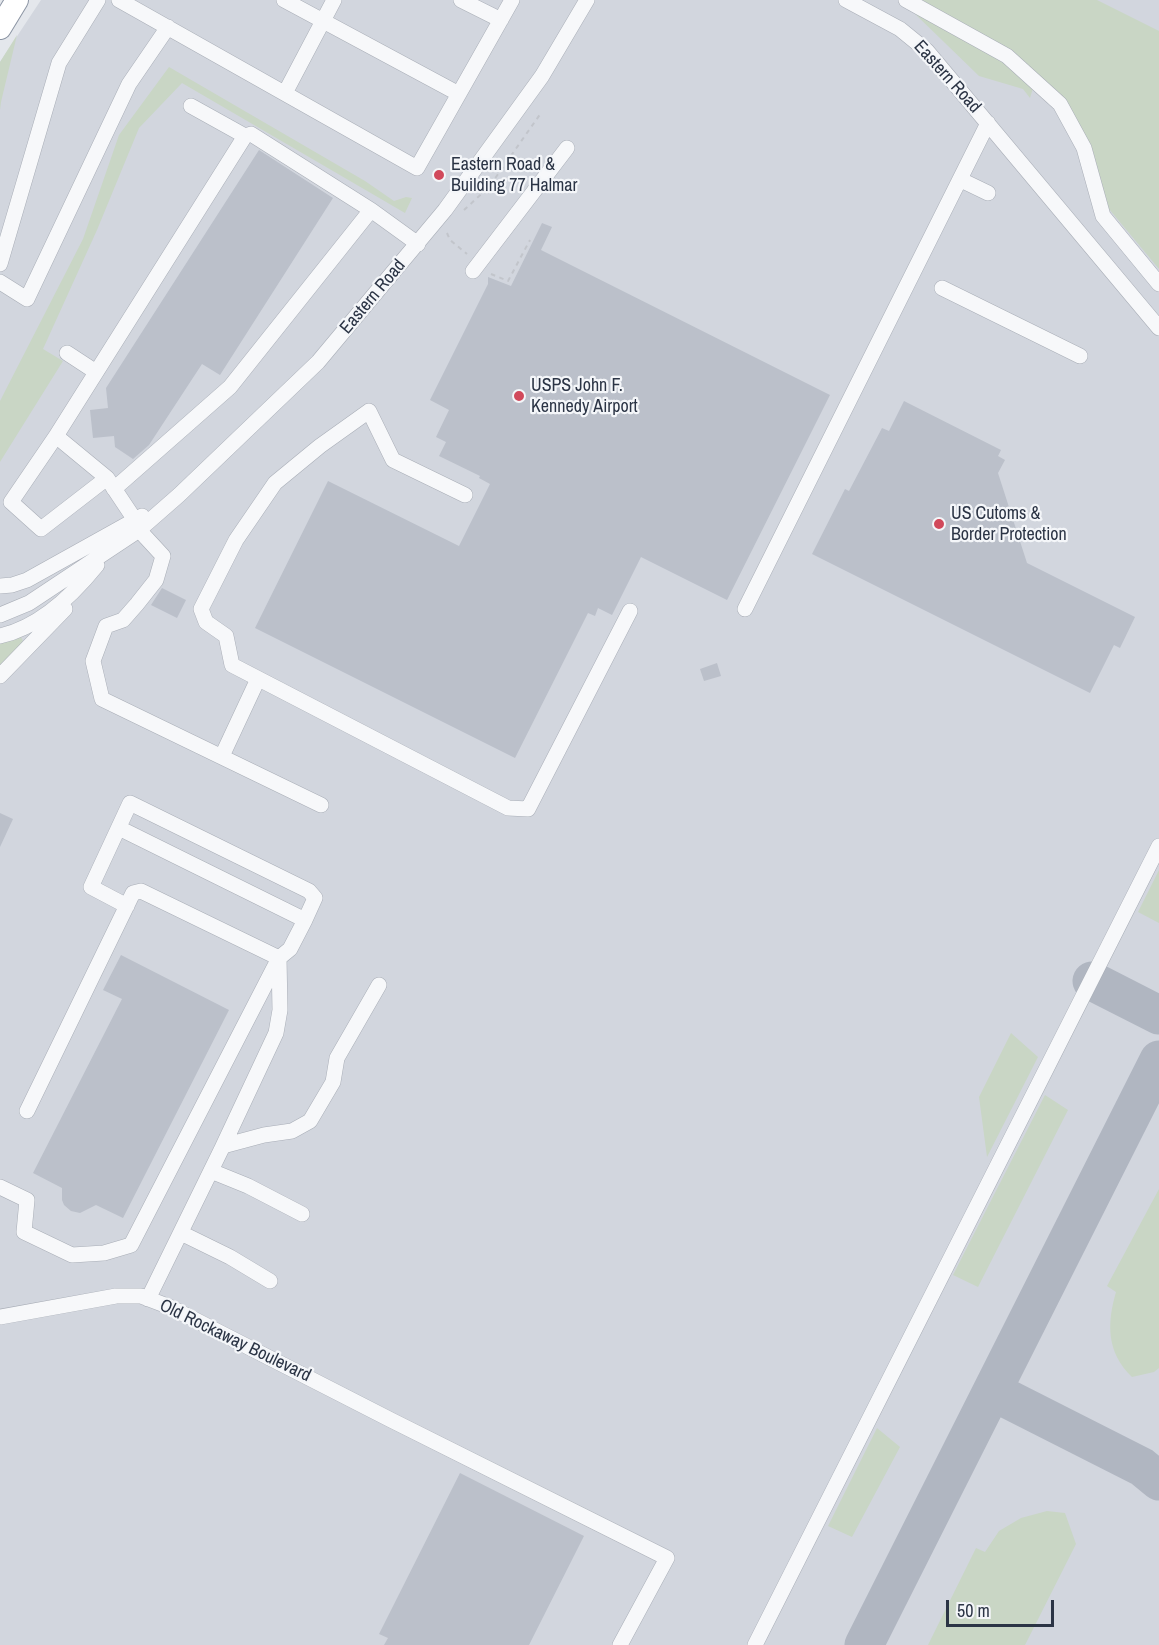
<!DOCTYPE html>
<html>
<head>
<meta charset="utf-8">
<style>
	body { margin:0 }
	#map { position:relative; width:1159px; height:1645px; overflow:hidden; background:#e4e7ec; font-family:"Archivo Narrow",sans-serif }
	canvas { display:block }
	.scale { position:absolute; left:946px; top:1600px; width:108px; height:27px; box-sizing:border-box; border:3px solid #2b3445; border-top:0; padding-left:8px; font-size:18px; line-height:21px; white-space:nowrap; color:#2b3445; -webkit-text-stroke:4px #f4f6f9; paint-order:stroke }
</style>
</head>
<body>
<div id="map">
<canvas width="1159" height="1645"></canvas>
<div class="scale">50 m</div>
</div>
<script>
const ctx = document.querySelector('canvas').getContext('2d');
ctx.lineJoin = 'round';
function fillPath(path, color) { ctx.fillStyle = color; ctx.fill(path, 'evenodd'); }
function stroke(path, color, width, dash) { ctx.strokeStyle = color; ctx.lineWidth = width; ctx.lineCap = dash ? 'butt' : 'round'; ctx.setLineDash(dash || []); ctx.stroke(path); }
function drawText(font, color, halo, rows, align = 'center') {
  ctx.font = font + ' "Archivo Narrow",sans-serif'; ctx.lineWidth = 4.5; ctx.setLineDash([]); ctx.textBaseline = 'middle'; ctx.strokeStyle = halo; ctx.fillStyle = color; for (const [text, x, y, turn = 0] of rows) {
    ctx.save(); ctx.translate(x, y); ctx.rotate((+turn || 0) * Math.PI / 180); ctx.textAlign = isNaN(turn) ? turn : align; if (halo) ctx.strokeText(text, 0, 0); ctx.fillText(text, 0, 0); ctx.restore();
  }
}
const built = new Path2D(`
	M41,0H1159V1645H0V62Z`);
const green = new Path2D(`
	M918,0H1097L1159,31V269L1109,209L1091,145L1063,98Z
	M911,10L1007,60L1033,88L1030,98L1023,89L979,76Z
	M17,35L1,102L0,110V62Z
	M169,67L365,181L394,201L406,197L412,198L405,213L182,83L139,128L97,230L43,349L63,361L0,462V401L83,239L119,135Z
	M21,637L23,641L0,667V643Z
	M1159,870V923L1138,912Z
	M1011,1033L1038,1057L987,1157L979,1097Z
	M1045,1095L1068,1110L978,1287L953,1275Z
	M1159,1189V1368L1154,1372L1132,1377C1106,1352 1107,1323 1116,1292L1107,1286Z
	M877,1428L900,1447L852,1537L828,1526Z
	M1047,1511L1065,1513L1076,1544L1025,1645H928L976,1548L985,1552L999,1531L1021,1518Z`);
const taxiway = new Path2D(`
	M1092,981L1159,1015
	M992,1391L1142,1467L1159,1481
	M864,1645L1159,1060`);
const building = new Path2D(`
	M259,150L333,198L220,375L202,364L149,445L133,459L115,447L114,436L93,438L90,410L108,408L106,388Z
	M542,223L552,227L541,250L830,395L727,600L641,557L612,615L598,608L595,616L588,613L515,758L255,628L328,481L459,546L490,484L479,478L480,476L439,456L446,442L436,437L449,410L430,400L488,284V277L511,286Z
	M904,401L1001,450L998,456L1005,460L998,473L1027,563L1135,617L1120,648L1114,645L1090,693L812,554L845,489L849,491L882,428L889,431Z
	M162,588L186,600L177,618L151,605Z
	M717,663L721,676L704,681L700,669Z
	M0,813L13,819L0,847Z
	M121,955L229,1010L123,1218L96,1205L80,1213L71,1211L64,1205L62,1200V1188L33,1173L122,999L103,990Z
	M460,1473L584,1536L529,1645H384L388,1638L379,1634Z`);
const path = new Path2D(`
	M464,210L489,187L541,113
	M447,233L450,240L467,254
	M491,274L508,281L530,240`);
const minor = new Path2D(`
	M119,0L417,168L512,0
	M284,0L459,94
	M461,0L501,20
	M846,0L900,29L927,51L1159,328
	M906,0L1007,56L1060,104L1084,148L1103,216L1159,284
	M285,93L334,0
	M191,106L245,136
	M961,180L988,193
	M371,210L418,244
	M0,264L59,63L98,0
	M473,271L567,148
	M0,282L27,299L129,84L168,27
	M942,288L1080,356
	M67,353L96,372
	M56,436L11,502L41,529L107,478
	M114,489L230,387L371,210L251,134L245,136L56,436L107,478L135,520
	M465,495L393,460L369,411L320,446L275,483L236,540L201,609L206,622L226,636L232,665L508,808L528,809L630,611
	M139,530L163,556L156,580L137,604L123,620L106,626L93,661L102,699L321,805
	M0,586L12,585L27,580L142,516
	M745,609L988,123
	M0,615L29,603L139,530L179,495L318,362L445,210L542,76L587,0
	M0,636C40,627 72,596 97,565
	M0,676L65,609
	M222,756L258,679
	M127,906L91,887L130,803L309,891L315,898L305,920
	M27,1111L133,893L141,891L279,958L280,1010L276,1033L223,1146
	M211,1171L248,1186L302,1214
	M0,1187L27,1200L24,1232L72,1255L104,1253L131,1245L279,958L290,949L305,920L119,828
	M181,1233L230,1257L270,1281
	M148,1299L223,1146L264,1135L292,1131L310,1121L333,1082L337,1058L379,985
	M0,1317L116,1296H141L170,1307L391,1420L667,1558L620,1645
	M755,1645L1159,846`);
const highway = new Path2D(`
	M0,28L17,0`);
const markers = [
	[439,175,6,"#d1495b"],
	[519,396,6,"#d1495b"],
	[939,524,6,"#d1495b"]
];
const streetNames = [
	["Eastern Road",947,77,48],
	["Eastern Road",373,297,-50],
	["Old Rockaway Boulevard",235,1341,26]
];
const poiNames = [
	["Eastern Road &",451,165],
	["Building 77 Halmar",451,186],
	["USPS John F.",531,386],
	["Kennedy Airport",531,407],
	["US Cutoms &",951,514],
	["Border Protection",951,535]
];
fillPath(built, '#d2d6de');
fillPath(green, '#c9d6c5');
stroke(taxiway, '#b0b6c1', 39);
fillPath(building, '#bbc0ca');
stroke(minor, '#a9aeb7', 16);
stroke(highway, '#8b94a3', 24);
stroke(path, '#c2c5cb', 2, [4.5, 4.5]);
stroke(minor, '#f7f8fa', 15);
stroke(highway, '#fff', 22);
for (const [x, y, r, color] of markers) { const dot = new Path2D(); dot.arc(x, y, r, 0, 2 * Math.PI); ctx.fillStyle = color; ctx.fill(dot); stroke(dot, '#f4f6f9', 2); }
drawText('18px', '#2b3445', '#f4f6f9', streetNames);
drawText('18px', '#2b3445', '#f4f6f9', poiNames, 'left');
</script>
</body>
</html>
